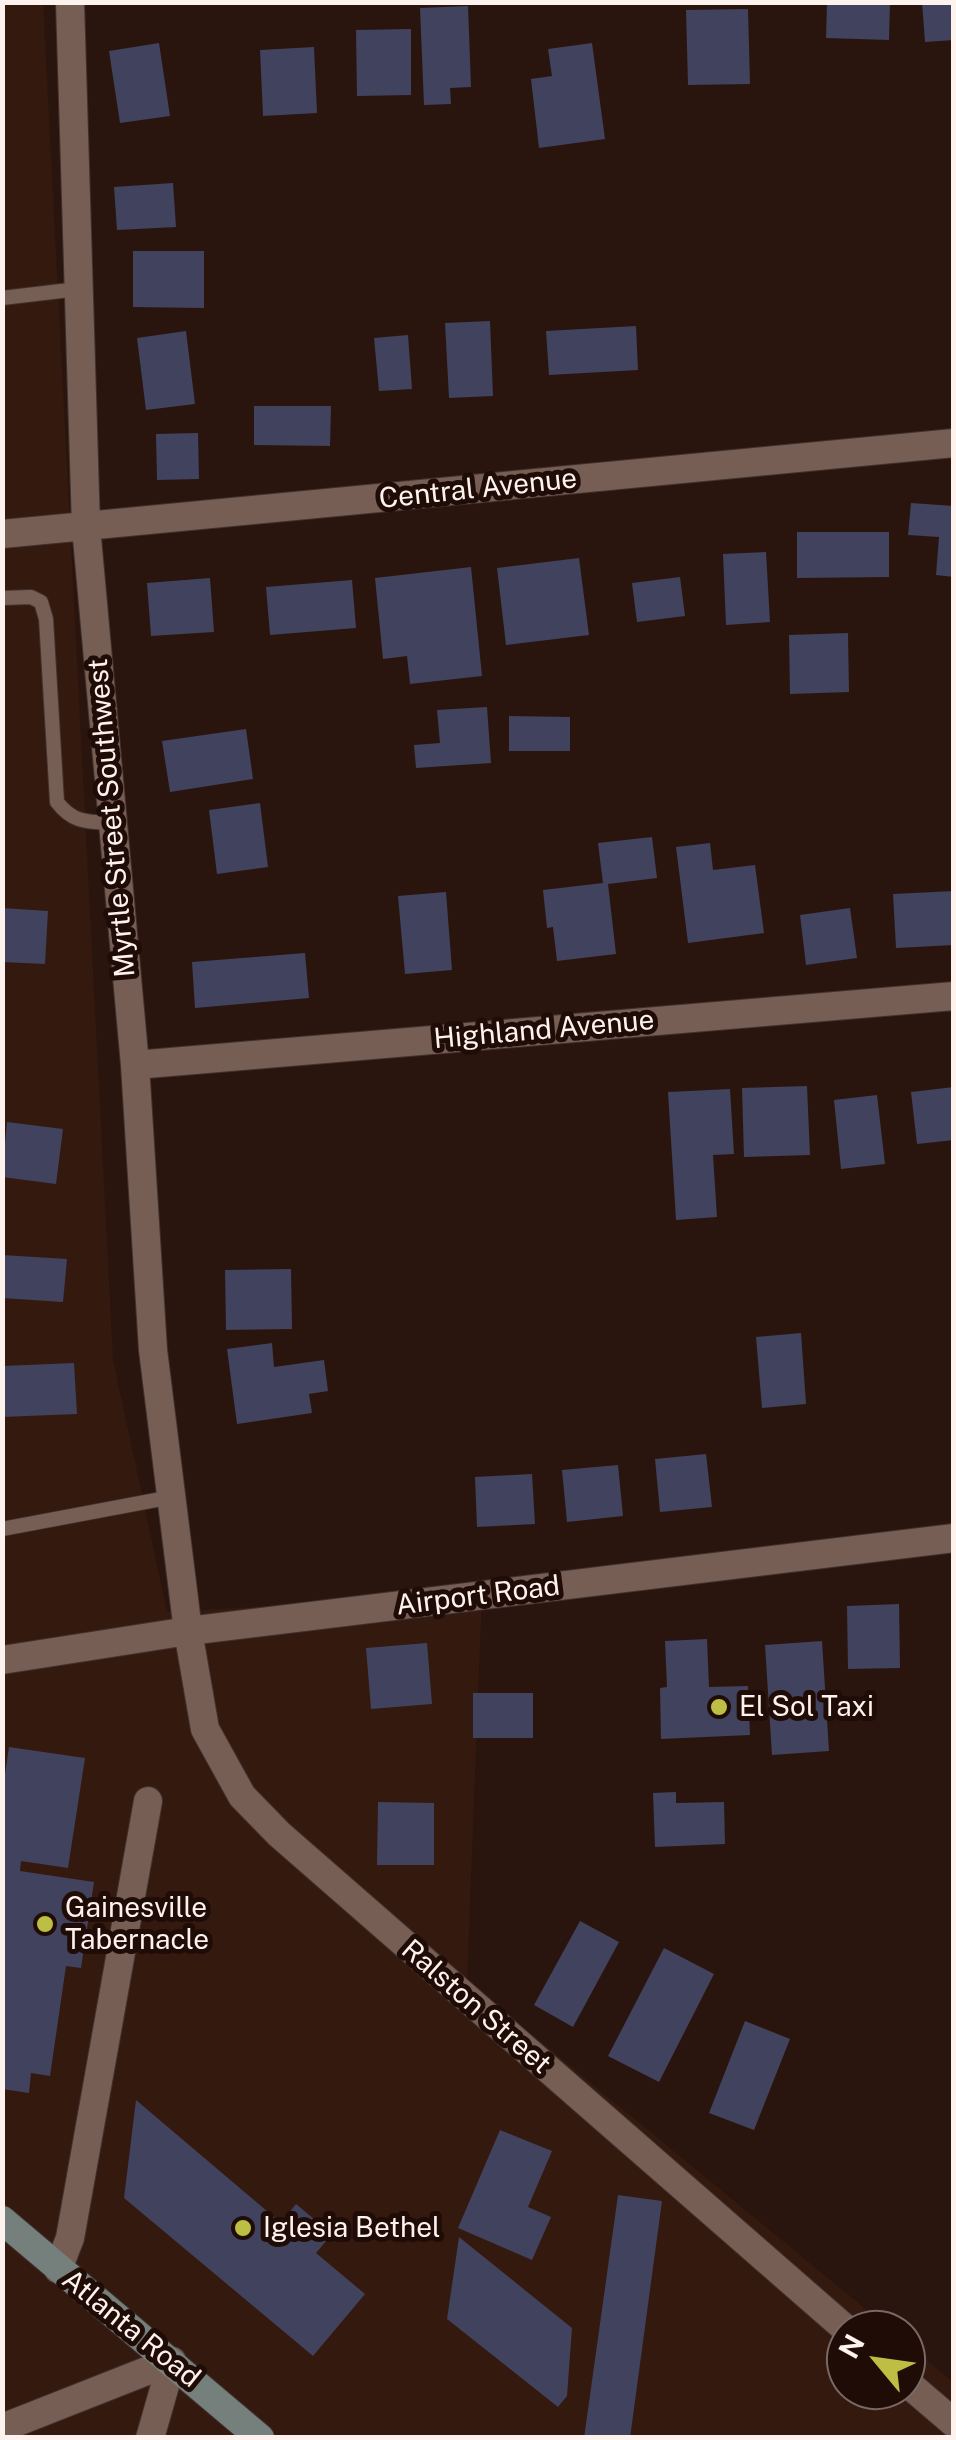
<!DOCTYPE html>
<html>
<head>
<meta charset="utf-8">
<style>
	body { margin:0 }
	#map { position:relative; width:956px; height:2440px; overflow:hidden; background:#2a150e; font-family:"Public Sans",sans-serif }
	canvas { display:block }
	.frame { position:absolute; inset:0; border:5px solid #fef2ee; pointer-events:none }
	.north { position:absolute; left:826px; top:2310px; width:100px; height:100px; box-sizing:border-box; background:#200c06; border:2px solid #796863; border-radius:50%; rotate:299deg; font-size:28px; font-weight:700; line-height:40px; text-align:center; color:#fef2ee }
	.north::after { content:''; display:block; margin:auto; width:35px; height:45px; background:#bcbf43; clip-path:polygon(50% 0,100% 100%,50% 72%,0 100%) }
</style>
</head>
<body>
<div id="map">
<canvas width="956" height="2440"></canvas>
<div class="frame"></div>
<div class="north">N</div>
</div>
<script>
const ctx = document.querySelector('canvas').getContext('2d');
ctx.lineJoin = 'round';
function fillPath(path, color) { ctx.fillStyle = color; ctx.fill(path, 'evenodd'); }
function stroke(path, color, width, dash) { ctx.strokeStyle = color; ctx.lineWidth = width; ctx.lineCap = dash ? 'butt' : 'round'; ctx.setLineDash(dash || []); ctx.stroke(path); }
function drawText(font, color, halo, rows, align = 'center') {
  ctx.font = font + ' "Public Sans",sans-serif'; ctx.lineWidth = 10; ctx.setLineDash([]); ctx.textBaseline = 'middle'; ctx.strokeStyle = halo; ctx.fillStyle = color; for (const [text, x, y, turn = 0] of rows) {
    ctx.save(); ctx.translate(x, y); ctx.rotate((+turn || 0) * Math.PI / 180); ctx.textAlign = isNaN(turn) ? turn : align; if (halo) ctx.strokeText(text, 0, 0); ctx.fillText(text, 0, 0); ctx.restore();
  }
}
const built = new Path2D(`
	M43,2L113,1359L167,1612L482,1594L467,1981L891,2330H846V2390H906V2343L953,2382L954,2437L3,2438L2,3Z`);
const building = new Path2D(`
	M827,2H890L889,40L826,38Z
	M922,2H954V40L925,42Z
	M468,6L471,87L450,88L451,104L424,105L420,8Z
	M748,9L750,84L688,85L686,10Z
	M411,29V95L357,96L356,30Z
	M159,43L170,116L120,123L109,51Z
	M592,43L605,139L539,148L531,79L552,76L548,49Z
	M314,47L317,113L263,116L260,50Z
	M173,183L176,227L117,230L114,187Z
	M133,251H204V308L133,307Z
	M490,321L493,396L449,398L445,323Z
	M636,326L638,370L549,375L546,331Z
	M186,331L195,404L146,410L137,338Z
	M408,335L412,389L379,391L374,338Z
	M254,406H331L330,446L254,445Z
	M198,433L199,479L157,480L156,434Z
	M911,503L954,506V577L936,575L939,537L908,535Z
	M797,532H889V577L797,578Z
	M766,552L770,622L726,625L723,554Z
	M579,558L589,635L506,645L497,568Z
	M471,567L482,676L410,684L407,656L383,659L375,578Z
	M680,577L685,616L637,622L632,583Z
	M210,578L214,632L151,636L147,583Z
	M352,580L356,628L270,635L266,587Z
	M848,633L849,692L790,694L789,635Z
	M487,707L491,763L416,768L414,745L440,743L437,710Z
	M509,716L570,717V751H509Z
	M246,729L253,779L170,792L162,741Z
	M260,803L268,867L217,874L209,810Z
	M652,837L657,878L608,884L616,954L557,961L553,927L547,928L543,890L603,883L598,843Z
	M710,843L713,870L755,865L764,933L688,943L676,847Z
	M954,891V945L896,948L893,894Z
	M446,892L452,970L405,974L398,896Z
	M2,908L48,911L45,964L2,962Z
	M850,908L857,958L806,965L800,915Z
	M305,953L309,998L195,1008L192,962Z
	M807,1086L810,1155L744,1157L742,1088Z
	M954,1087V1140L917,1144L911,1092Z
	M730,1089L734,1154L713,1155L717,1217L676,1220L668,1092Z
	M877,1095L885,1164L841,1169L834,1100Z
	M7,1122L63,1129L56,1184L2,1177Z
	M2,1255L67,1259L63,1302L2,1298Z
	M291,1269L292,1329L226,1330L225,1270Z
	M801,1333L806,1404L762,1408L756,1337Z
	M272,1343L274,1367L324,1360L328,1391L309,1394L312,1413L237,1424L227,1349Z
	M74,1363L77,1414L2,1417V1366Z
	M706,1454L712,1507L660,1512L655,1459Z
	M618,1465L623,1516L567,1522L562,1470Z
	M532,1474L535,1524L477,1527L475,1477Z
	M899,1604L900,1668L848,1669L847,1606Z
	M707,1639L709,1687L748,1686L750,1735L661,1739L660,1688L667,1687L665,1641Z
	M822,1641L829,1751L772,1755L765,1645Z
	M427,1643L432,1704L371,1709L366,1648Z
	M473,1693H533V1738H473Z
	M9,1747L85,1758L68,1868L21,1861L20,1871L94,1882L81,1968L66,1966L50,2076L31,2073L29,2093L2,2089V1794Z
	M676,1792V1803L724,1802L725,1844L655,1847L653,1793Z
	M378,1802L434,1803V1865H377Z
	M580,1921L619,1942L573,2027L534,2005Z
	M664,1948L714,1974L659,2082L608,2056Z
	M745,2021L790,2039L754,2130L709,2113Z
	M136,2100L281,2223L296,2204L332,2234L316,2253L365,2294L313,2356L124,2198Z
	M500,2130L552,2151L528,2207L551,2217L532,2260L458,2228Z
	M618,2195L662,2201L630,2438H584Z
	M459,2237L572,2328L567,2396L558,2407L447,2319Z`);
const service = new Path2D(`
	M2,298L78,289
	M2,598L31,597L41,602L46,619L57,802C73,823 87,822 113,823
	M2,1529L172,1497`);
const minor = new Path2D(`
	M70,2L86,527L135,1065L153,1350L188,1631L205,1729L242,1796L279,1834L847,2330
	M2,534L954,443
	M135,1065L954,996
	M2,1660L188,1631L954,1538
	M58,2269L70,2238L148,1801
	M906,2382L954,2423
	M2,2428L172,2361
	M150,2438L172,2361`);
const secondary = new Path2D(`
	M2,2220L260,2438`);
const markers = [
	[719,1707,10,"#bcbf43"],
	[45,1924,10,"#bcbf43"],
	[243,2228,10,"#bcbf43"]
];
const streetNames = [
	["Central Avenue",478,489,-6],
	["Myrtle Street Southwest",112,818,-95],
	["Highland Avenue",544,1030,-5],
	["Airport Road",478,1596,-7],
	["Ralston Street",476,2007,41],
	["Atlanta Road",131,2329,39]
];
const poiNames = [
	["El Sol Taxi",739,1707],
	["Gainesville",65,1908],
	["Tabernacle",65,1940],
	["Iglesia Bethel",263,2228]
];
fillPath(built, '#34190f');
fillPath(building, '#41425d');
stroke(service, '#403230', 16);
stroke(minor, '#403230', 30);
stroke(secondary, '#403230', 30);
stroke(service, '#775e54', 14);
stroke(minor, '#775e54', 28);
stroke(secondary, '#75807d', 28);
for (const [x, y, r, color] of markers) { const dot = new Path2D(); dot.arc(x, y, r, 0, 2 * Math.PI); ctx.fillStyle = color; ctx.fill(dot); stroke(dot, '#200c06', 4); }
drawText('28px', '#fef2ee', '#200c06', streetNames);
drawText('28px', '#fef2ee', '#200c06', poiNames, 'left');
</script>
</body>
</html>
